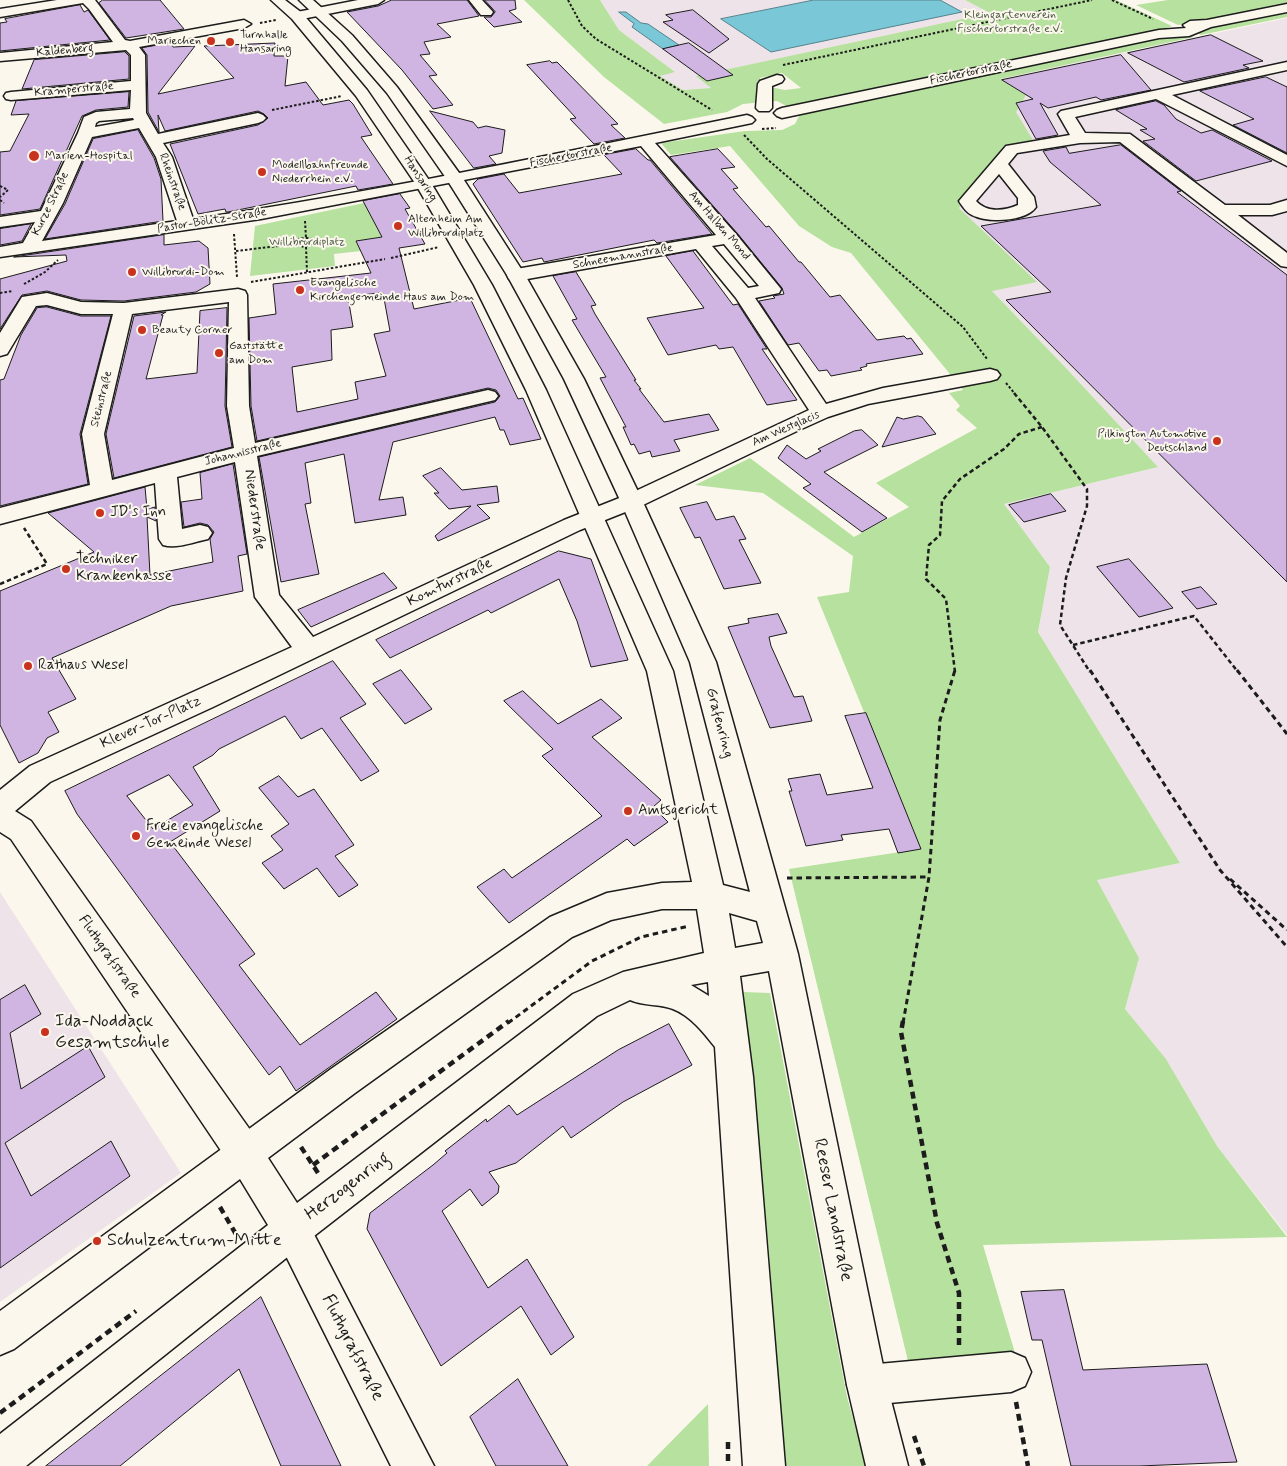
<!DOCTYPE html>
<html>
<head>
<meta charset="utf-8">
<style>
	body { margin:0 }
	canvas { display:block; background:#fbf7ec }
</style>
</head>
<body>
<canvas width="1287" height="1466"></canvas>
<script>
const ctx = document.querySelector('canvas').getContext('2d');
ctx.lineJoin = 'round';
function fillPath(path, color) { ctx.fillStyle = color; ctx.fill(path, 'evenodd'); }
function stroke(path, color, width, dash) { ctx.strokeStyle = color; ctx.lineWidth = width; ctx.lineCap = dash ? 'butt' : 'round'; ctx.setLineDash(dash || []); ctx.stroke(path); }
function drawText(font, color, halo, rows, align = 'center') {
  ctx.font = font + ' Mynerve,sans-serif'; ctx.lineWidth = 4; ctx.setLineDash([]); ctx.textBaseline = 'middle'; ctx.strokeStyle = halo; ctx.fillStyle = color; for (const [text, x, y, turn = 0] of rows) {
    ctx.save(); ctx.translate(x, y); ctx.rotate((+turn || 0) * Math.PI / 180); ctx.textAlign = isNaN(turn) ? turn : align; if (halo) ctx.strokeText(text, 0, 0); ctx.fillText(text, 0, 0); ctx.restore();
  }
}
const built = new Path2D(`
	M600,0H965L990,13L697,76L712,88L683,90L659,76L675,72L619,30Z
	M1287,18V1235L1217,1146L1166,1059L1125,1009L1139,958L1097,880L1180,863L1038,632L1050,567L1004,504L1158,467L1065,367L991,290L1036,282L959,208L1004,146L1016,112L1000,79Z
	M0,892L181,1173L0,1302Z`);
const green = new Path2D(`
	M524,0H600L619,30L675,72L660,76L683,90L711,88L696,76L990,13L965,0H1116L1172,26L1155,32L790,108L777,101L753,103L743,104L727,112L664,124L604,77ZM782,73L801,88L785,90L760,85V78Z
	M1168,0H1287V5L1178,25L1136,5Z
	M1287,10V17L1201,35L1195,32L1212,26Z
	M1188,34L1194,37L1000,79L1026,95L1016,112L1034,142L1004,146L959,208L1037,282L992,291L1065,367L1158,467L1004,504L1050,567L1038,632L1180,863L1097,880L1139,958L1125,1009L1166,1059L1217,1146L1287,1237L983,1245L1015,1353L908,1361L789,869L920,849L817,597L849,592L853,556L763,493L695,485L750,458L854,537L909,507L876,483L977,428L956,410L960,406L949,393L963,390L851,253L832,247L799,226L730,146L671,155L661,143L745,131L782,130L795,124L801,112L1163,36Z
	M364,203L387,236L356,241L361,251L334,254L335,266L250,276L255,226Z
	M743,992L770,993L847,1397L866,1466H784L769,1251Z
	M708,1404L709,1466H647Z`);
const water = new Path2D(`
	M814,0H940L962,12L771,52L721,19Z
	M619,12H626L641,23L648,24L679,45L663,49L632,27L634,24Z`);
const building = new Path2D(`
	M103,0H160L184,29L126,38L99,3Z
	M392,0H467L479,16L437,24L451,37L424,42L430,54L420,55L437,75L429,76L453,105L433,109L402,70L347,12L378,6Z
	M485,0H515L516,9L509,11L522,22L494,27L484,17H491L495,12Z
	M80,5L84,12L88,10L110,40L0,51V23L7,22L5,19Z
	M693,10L729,39L709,53L663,22L673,20L666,15Z
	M1211,35L1263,61L1243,65L1249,68L1184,82L1128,53Z
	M172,43L173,47L195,46L158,94L234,78L204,46L275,43L274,56H288L285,86L306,82L323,105L349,100L353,104L372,135L361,137L393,184L358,190L356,186L228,212H226L225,209L198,214L170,144L258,125L268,118L264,114L258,111L165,131L158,115L159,132L148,112L147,55L142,48Z
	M689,43L733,75L707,81L663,49Z
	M125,52L129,56V79L22,89L34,60Z
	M1121,55L1151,90L1101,100L1096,97L1048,108L1040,103L1058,135L1036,139L1016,103L1033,99L1002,80Z
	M550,61L552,63L557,62L618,124L611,125L625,138L594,144L570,119L576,118L527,65Z
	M1266,77L1287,87V153L1233,125L1254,119L1200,91Z
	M129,92L128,107L96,110L82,116L40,209L0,215V152L10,151L29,114L11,115L16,101Z
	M1156,101L1164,105L1176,119L1201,133L1212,130L1272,161L1196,181L1143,141L1155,139L1140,130L1147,129L1116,110Z
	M430,111L473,122L478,128L486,126L505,130L502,153L489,156L496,164L474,168Z
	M138,130L154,158L161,179L163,221L45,239L65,204L93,139Z
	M1121,145L1181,191L1177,192L1287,275V582L1006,300L1051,292L981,226L1101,205L1050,162L1043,151L1066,147L1069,153Z
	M636,149L648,160H650L712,234L657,243L654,240L544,262L542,258L523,262L473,184L478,179L504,174L519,193L622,174L604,155Z
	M718,149L735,167L721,169L738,188L733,189L766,227L769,226L799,262H801L830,297L840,295L877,340L904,336L907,339L911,338L923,354L866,364L867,366L860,368L862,370L831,376L827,370L819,371L799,343L788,345L759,301L775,298L773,296L784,294L782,288L737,233L670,157Z
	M400,194L410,208L405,209L425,244L399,248L414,309L470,298L518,399L523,398L541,439L510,445L504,430H500L495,417L393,442L379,500L403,497L406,515L355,523L344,454L305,463L311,503L305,504L319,574L281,582L259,457L495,402L500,396L496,390L488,388L257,441L251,406L249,318L276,314L273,284L371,273L356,241L382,237L363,201ZM383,293L390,331L374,334L386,376L355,382L358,399L297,412L292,367L332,360L331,330L353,327L348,297Z
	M31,224L22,241L0,245V229Z
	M164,235V245L199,241L208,248L210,284L196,292L124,301L81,300L47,291L22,295L0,329V279L67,261L66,255L14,257Z
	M693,251L733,305L738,304L767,349H762L797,400L767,405L733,347L719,349L716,345L668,355L647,318L704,308L666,256Z
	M576,272L596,305L591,306L595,314L636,380H634L641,389H639L664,422L709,414L719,430L674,440L680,451L652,457L650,451L639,454L634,444L631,445L623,427H626L600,378L606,377L572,320L577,319L553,276Z
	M47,307L81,316H111L80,434L88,484L0,506V380L4,379L21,335L37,308Z
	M227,308L225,406L232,447L114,478L106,434L134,316L166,312L161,315H163L146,379L197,373L200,311Z
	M918,416L922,417L936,434L882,447L897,417L903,419Z
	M862,430L878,445L824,472L887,518L862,532L803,488L811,484L778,458L787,445L806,459L821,451L818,449L854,431Z
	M233,464L247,554L238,556L243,591L171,606L52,658L76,699L48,712L59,732L47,738L38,753L19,763L0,725V591L94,552L48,513L145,487L147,509L155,507L156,521L147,517L150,575L213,562L210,539L214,532L208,525L200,523L184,527L181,502L202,499L200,473Z
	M441,468L462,490L497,486L499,502L477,505L490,518L438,541L435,536L471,506L449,509L434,493H439L423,476Z
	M1051,494L1066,511L1024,522L1009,505Z
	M707,502L716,520L734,516L746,539L739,540L761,583L724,589L700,537L695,538L680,508Z
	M559,551L591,559L628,660L591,667L577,621L559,579L491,613L488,610L390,658L376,640Z
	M1129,559L1173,608L1139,617L1097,567Z
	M384,573L397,588L311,627L298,610Z
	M1201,587L1217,604L1197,609L1182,592Z
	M778,614L787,633L769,637L771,646L794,697L803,696L812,721L770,728L728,627L749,623L748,619Z
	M333,661L366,704L340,718L379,771L361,781L322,728L301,739L285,716L219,749L213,755L193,767L220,811L170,842L255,954L239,965L300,1045L376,992L397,1019L296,1091L280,1066L269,1075L77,814L65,791ZM169,775L193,805L153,829L127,796Z
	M401,670L432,709L405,724L373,684Z
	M523,691L558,724L601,699L622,718L592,737L661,800L653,807L668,822L634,846L627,839L509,923L477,887L504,869L512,878L602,816L542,756L553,749L504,701Z
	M866,713L921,849L898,853L889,829L841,835L843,840L806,846L789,791H792L788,779L820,774L827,795L873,788L845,716Z
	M279,776L298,797L314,789L354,845L335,856L358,885L339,897L317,868L284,889L262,863L283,850L271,836L289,824L259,788Z
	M25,985L41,1014L10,1033L21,1089L88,1046L105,1077L5,1143L31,1196L111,1141L130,1176L0,1268V1000Z
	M669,1024L692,1065L623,1102L571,1138L563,1126L516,1163L489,1172L499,1186L498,1193L482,1206L470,1189L442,1211L488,1288L527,1259L574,1337L551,1355L521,1306L441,1366L367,1229L370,1213L433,1165L447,1153L445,1151L486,1119L487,1122L509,1105L517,1115L618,1050Z
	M1064,1290L1083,1370L1207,1364L1237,1462L1139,1466H1071L1042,1340H1032L1021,1292Z
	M261,1297L341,1466H281L239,1369L120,1466H46Z
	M518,1379L568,1466H496L470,1417Z`);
const pathFar3 = new Path2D(`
	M568,0L582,26L596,39L712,110
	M1112,0L1153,19
	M260,23L276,20
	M783,65L1092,0
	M272,110L342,96
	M762,129L776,128
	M744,135L767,159L963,327L987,359
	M0,186L8,190L0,197
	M0,200L4,203
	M305,221L306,238
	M234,234L237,277
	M306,238L313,239L314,243L304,247L295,244L298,239Z
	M306,247L307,272
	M236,251L295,244
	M391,258L439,247
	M251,282L385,259
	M24,284L45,272L58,260
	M0,293L13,291
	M1006,383L1015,394`);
const pathFar2 = new Path2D(`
	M1014,393L1042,427L1087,489V506L1066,578L1060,625L1090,672
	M0,584L47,564L24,528
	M1073,645L1194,616L1238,672
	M955,672L946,599L926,579L929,545L940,535L942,501L960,479L1004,449L1019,434L1042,427`);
const pathFar1 = new Path2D(`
	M1090,670L1220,870L1287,947
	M1237,670L1287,734
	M787,878L929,877
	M1230,879L1287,930
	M508,1023L592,961L641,937L689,926
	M903,1023L929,877L940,720L955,670`);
const path = new Path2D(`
	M903,1021L901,1032L937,1223L959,1293V1347
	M301,1147L318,1173
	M313,1165L509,1021
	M220,1207L237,1236
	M1016,1402L1028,1466
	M0,1413L136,1311
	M914,1436L924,1466
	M728,1442V1466`);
const minor = new Path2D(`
	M57,0H95L125,40L130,41L244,20L251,24L244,28L139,47L145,55L146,113L158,134L258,113L263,115L266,118L263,121L258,123L163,143L172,157L193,219C379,192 563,152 747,115L752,117L755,120L752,123L655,143L736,234L781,289L779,293L755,298L826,404L883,388L990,369L997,371L1000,375L997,379L990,381L868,404L828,417L797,431L643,505L580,530L213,707L50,782L15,811L31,821L258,1141L263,1154L258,1167L245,1172L232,1167L11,839L0,832V790L30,766L292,647L255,597L235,462L177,477L182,529L200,525L208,527L212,533L208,539C194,542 177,549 163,545L159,539L155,483L0,524V508L90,485L82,434L113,314H81L47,305L36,306L7,354L0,356V333L22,297L47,293L81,302L124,303L238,289L245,291L247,295L249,406L255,443L488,390L495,392L498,396L495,400L257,456L279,595L313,637L564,520L627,495L809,410L736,298L696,249L516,281L509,279L507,275L509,271L516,269L716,235L641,146L261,219L0,257V247L23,243L35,222L0,227V217L41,211L78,133L84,117L96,112L130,109L131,90L11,100L6,99L4,96L6,93L11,92L131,81V55L126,50L0,61V53L113,42L89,9L83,3L0,17V9ZM133,118L134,120L95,127L96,123L99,121ZM139,128L156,157L177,221L42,241L63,203L92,137ZM724,244L759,286L748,288L712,246ZM229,302L227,406L234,448L112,480L104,434L132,314Z
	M358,0H384L378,4L297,20L290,16L297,12Z
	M469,0H482L493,12L491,15H481Z
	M1287,4V12L1211,27L1189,36L1159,38L782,118L777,116L774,113L777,110L782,108L1159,30L1186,28L1183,25L1190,21L1207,20Z
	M1287,62V70L1172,95L1287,155V166L1156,99L1075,117L1085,133L1130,134L1225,205H1270L1287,200V211L1272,215H1238L1287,253V267L1281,266L1120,142L1080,143L1017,153L1008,164L1034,197L1036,207C1026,222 987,223 972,215C967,213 962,206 959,201L1006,146L1070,135L1058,114L1061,111ZM999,174L1018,198V205C1004,211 987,213 976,201Z
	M777,75L782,76L784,79L782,82L772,86V108L769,111H759L756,108L758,84L760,81Z
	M292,1211L305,1217L434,1466H391L273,1230L279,1217Z
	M1011,1352L1025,1358L1031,1372L1025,1386L1011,1392L867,1405L853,1399L847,1385L853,1371L867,1365Z`);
const major = new Path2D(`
	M271,0H285L302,13L367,90L431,183L492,285L546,390L673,671L723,885L750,892L690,662L620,500L564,379L507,275L446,178L387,93L342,41L299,0H313L352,35L397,87L462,177L525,275L584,379L642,500L716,662L798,954L887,1385L908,1466H866L847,1385L769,971L740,976L753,1077L785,1466H743L715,1047C704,1033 691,1016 673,1009C660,1004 644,1006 630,1000L597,1016L305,1243L26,1466H0V1434L268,1225L240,1179L14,1349L0,1355V1311L331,1069L550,917L607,893L662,883L692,882L647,671L526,390L474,285L415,183L356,96L292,19ZM662,909H697L704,953L623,972L573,994L297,1203L268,1158L355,1093L572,937L611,920ZM729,913L757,921L763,943L735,948ZM708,982L709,996L691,985Z`);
const markers = [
	[211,41,5,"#c8321e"],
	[230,42,5,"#c8321e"],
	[34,156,6,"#c8321e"],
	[262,172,5,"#c8321e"],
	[398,226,5,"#c8321e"],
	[132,272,5,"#c8321e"],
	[300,290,5,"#c8321e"],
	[142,330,5,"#c8321e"],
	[219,353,5,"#c8321e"],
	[1217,441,5,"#c8321e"],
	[100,513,5,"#c8321e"],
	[66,569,5,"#c8321e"],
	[28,666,5,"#c8321e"],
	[628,811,5,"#c8321e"],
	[136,836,5,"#c8321e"],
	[45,1032,5,"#c8321e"],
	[97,1241,5,"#c8321e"]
];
const farParknames = [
	["Kleingartenverein",1010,15],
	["Fischertorstraße e.V.",1010,29],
	["Willibrordiplatz",307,242]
];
const farPoinames = [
	["Turnhalle",240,35],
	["Hansaring",240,49],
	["Mariechen",201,41,"right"],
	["Marien-Hospital",45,156],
	["Modellbahnfreunde",272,165],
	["Niederrhein e.V.",272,179],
	["Altenheim Am",408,219],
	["Willibrordiplatz",408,233],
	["Willibrordi-Dom",142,272],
	["Evangelische",310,283],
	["Kirchengemeinde Haus am Dom",310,297],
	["Beauty Corner",152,330],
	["Gaststätte",229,346],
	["am Dom",229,360],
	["Pilkington Automotive",1207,434,"right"],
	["Deutschland",1207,448,"right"]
];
const farStreetnames = [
	["Kaldenberg",65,51,-5],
	["Fischertorstraße",971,73,-12],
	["Kramperstraße",74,90,-5],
	["Fischertorstraße",571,156,-11],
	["Hansaring",420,179,57],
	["Rheinstraße",172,182,70],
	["Kurze Straße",51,204,-64],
	["Pastor-Bölitz-Straße",212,221,-9],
	["Am Halben Mond",719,226,49],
	["Schneemannstraße",623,257,-10],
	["Steinstraße",102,399,-76],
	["Am Westglacis",786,429,-24],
	["Johannisstraße",243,453,-14]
];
const streetNames = [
	["Niederstraße",254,510,82],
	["Komturstraße",450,583,-26],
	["Klever-Tor-Platz",151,723,-24],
	["Grafenring",719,723,75],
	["Fluthgrafstraße",109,957,55]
];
const poiNames = [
	["JD's Inn",110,513],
	["Techniker",76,560],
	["Krankenkasse",76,577],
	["Rathaus Wesel",38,666],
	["Amtsgericht",638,811],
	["Freie evangelische",146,827],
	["Gemeinde Wesel",146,844]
];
const nearPoinames = [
	["Ida-Noddack",55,1022],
	["Gesamtschule",55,1043],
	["Schulzentrum-Mitte",107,1241]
];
const nearStreetnames = [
	["Herzogenring",348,1187,-37],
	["Reeser Landstraße",832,1210,79],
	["Fluthgrafstraße",352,1348,63]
];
fillPath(built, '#eee3e9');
fillPath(green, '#b7e19e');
fillPath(water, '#7ac8d7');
stroke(water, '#54838c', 1);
fillPath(building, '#d0b5e2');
stroke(building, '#1c1c1c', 1);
stroke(minor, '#1c1c1c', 3);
stroke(major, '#1c1c1c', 3);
stroke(pathFar3, '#1c1c1c', 2, [2.5, 2]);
stroke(pathFar2, '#1c1c1c', 2.5, [4.5, 3]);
stroke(pathFar1, '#1c1c1c', 3, [5.5, 4]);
stroke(path, '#1c1c1c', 4.5, [7, 5]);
fillPath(minor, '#fbf7ec');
fillPath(major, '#fbf7ec');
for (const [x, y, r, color] of markers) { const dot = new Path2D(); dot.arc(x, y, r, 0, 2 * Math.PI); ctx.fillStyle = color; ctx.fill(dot); stroke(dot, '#fbf7ec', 2); }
drawText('12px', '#4a5743', '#fbf7ec', farParknames);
drawText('12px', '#1c1c1c', '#fbf7ec', farPoinames, 'left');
drawText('12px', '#1c1c1c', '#fbf7ec', farStreetnames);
drawText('15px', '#1c1c1c', '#fbf7ec', streetNames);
drawText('15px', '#1c1c1c', '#fbf7ec', poiNames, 'left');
drawText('18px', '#1c1c1c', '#fbf7ec', nearPoinames, 'left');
drawText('18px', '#1c1c1c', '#fbf7ec', nearStreetnames);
</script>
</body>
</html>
